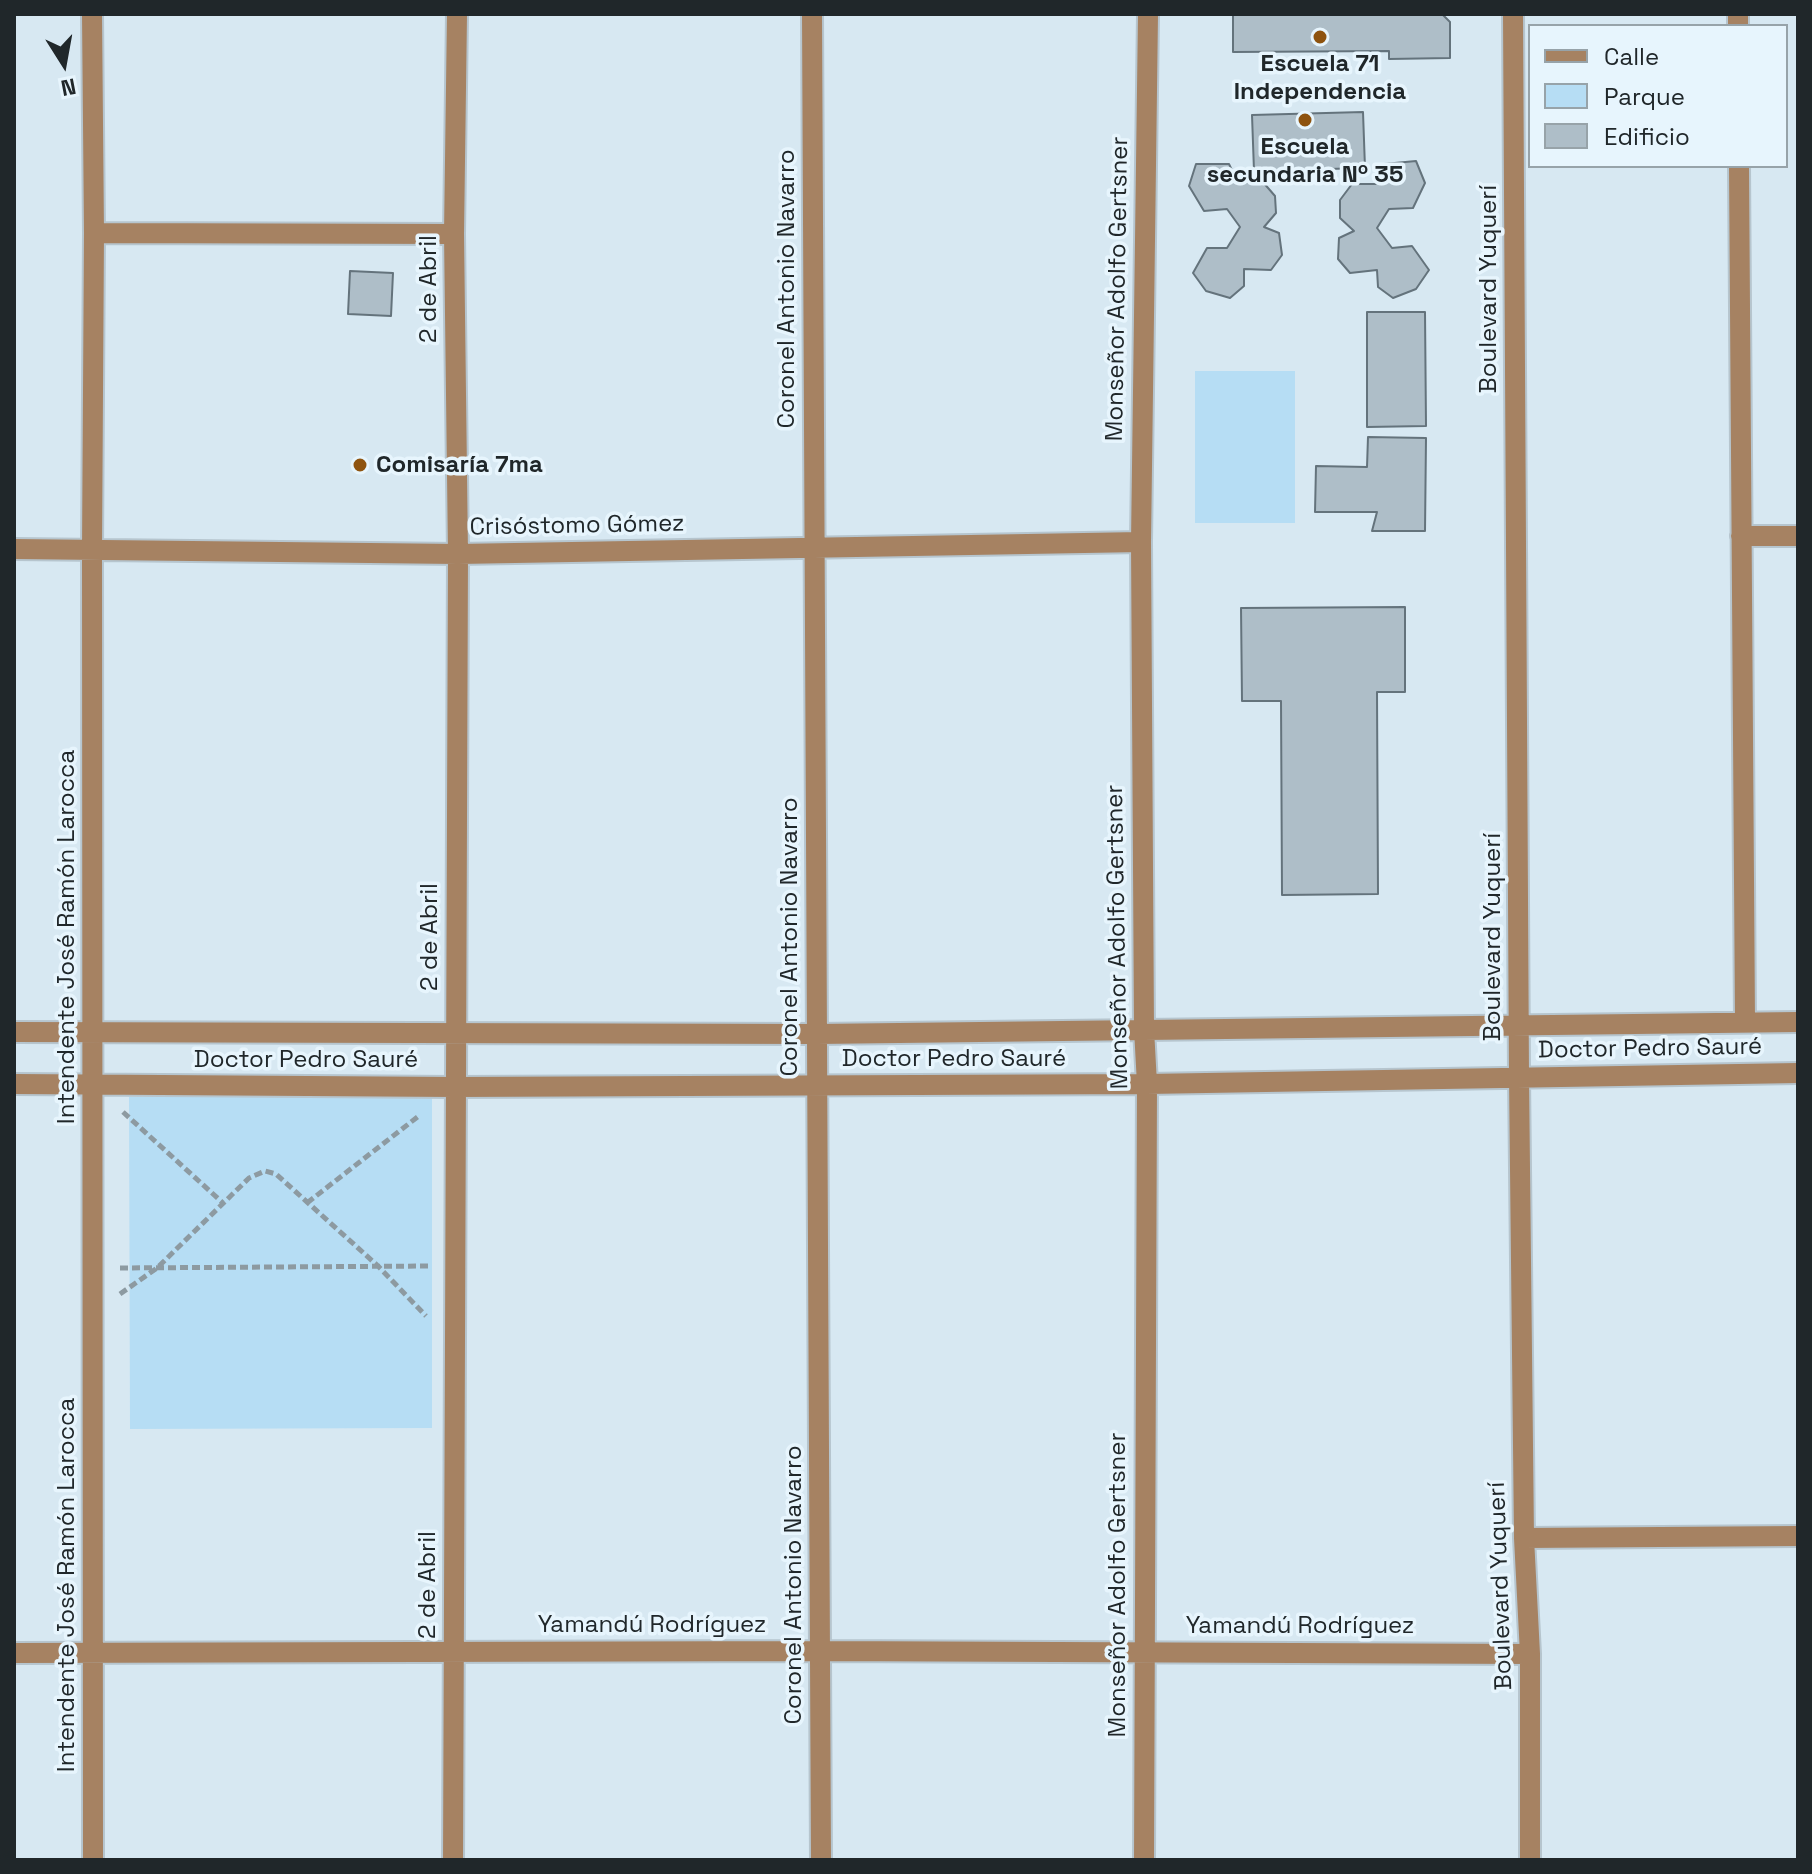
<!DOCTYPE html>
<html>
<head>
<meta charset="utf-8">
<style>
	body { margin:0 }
	#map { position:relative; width:1812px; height:1874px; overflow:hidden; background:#d7e8f2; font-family:"Space Grotesk",sans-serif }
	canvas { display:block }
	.frame { position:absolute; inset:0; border:16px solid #20272a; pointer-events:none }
	.legend { position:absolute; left:1528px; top:24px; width:260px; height:144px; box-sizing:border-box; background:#e7f5fd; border:2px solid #97a3a9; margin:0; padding:10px 14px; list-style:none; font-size:24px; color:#20272a }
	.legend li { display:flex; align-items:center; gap:16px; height:40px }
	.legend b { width:40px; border:2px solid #97a3a9 }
	.north { position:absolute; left:24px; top:24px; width:80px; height:80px; -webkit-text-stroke:6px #e7f5fd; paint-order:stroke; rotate:169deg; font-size:22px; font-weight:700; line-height:32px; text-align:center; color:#20272a }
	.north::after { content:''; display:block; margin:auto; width:28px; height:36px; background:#20272a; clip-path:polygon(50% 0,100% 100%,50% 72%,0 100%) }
</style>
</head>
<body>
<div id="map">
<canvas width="1812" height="1874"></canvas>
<div class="frame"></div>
<ul class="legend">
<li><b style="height:10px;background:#a68262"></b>Calle</li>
<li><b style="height:22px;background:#b6ddf4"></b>Parque</li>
<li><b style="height:22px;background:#aebec8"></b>Edificio</li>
</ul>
<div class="north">N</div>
</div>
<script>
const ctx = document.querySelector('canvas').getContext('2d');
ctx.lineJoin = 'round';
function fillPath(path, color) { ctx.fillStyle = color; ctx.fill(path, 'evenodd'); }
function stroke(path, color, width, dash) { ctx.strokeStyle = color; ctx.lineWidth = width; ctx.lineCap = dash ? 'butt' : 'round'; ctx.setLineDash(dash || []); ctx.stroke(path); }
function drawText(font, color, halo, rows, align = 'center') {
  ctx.font = font + ' "Space Grotesk",sans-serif'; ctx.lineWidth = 7; ctx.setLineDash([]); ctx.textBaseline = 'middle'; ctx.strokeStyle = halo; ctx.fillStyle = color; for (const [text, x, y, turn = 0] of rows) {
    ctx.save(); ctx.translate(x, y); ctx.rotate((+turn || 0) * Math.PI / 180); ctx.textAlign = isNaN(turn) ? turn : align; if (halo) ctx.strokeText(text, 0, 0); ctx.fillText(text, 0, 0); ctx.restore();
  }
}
const green = new Path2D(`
	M1195,371H1295V523H1195Z
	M432,1096V1428L130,1429L129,1097Z`);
const building = new Path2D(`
	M1233,14H1442L1450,22V58L1389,59V51L1233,52Z
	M1363,112L1365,168L1254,171L1252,115Z
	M1416,161L1425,183L1413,208L1389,209L1377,228L1392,248L1412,246L1429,270L1416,289L1393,298L1378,287L1377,270L1350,273L1338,259L1339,238L1354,231L1340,218V200L1352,184H1376L1384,164Z
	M1196,164H1229L1238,183L1262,181L1275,196L1276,213L1264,227L1279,233L1282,255L1271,270L1244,269V286L1230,298L1206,291L1193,273L1207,248H1227L1240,227L1227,209L1204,211L1189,186Z
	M350,271L393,273L391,316L348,314Z
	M1367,312H1425L1426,426L1367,427Z
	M1368,437L1426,438L1425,531H1372L1377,512H1315L1316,466L1367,467Z
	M1405,607V692H1377L1378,894L1282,895L1281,701H1242L1241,608Z`);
const path = new Path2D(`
	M123,1112L223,1203
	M307,1203L420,1115
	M120,1268L430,1266
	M120,1294L157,1268L249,1178L265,1171L276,1174L378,1266L426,1316`);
const minor = new Path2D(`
	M92,14L94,233L92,550L93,1860
	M812,14L821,1860
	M1513,14L1519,1076L1524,1538L1530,1654V1860
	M1738,14V26
	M1739,166L1745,1022
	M94,233L454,234
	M1741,536H1798
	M14,549L458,554L1141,542
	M14,1032L817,1034L1798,1022
	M14,1084L455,1087L1147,1084L1798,1073
	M1524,1538L1798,1536
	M14,1653L820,1651L1530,1654
	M453,1860L458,554L454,234L457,14
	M1144,1860L1147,1084L1144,1029L1141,542L1148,14`);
const markers = [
	[1320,37,8,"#8e530f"],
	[1305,120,8,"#8e530f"],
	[360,465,8,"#8e530f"]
];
const poiNames = [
	["Escuela 71",1320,64],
	["Independencia",1320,92],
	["Escuela",1305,147],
	["secundaria Nº 35",1305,175],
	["Comisaría 7ma",376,465,"left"]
];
const streetNames = [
	["2 de Abril",429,289,-90],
	["Coronel Antonio Navarro",787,289,-90],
	["Monseñor Adolfo Gertsner",1118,289,-89],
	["Boulevard Yuquerí",1489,289,-90],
	["Crisóstomo Gómez",577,526,-1],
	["Intendente José Ramón Larocca",67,937,-90],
	["2 de Abril",430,937,-90],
	["Coronel Antonio Navarro",790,937,-90],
	["Monseñor Adolfo Gertsner",1118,937,-91],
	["Boulevard Yuquerí",1493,937,-90],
	["Doctor Pedro Sauré",1650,1049,-1],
	["Doctor Pedro Sauré",954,1059],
	["Doctor Pedro Sauré",306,1060],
	["Intendente José Ramón Larocca",67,1585,-90],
	["2 de Abril",428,1585,-90],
	["Coronel Antonio Navarro",794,1585,-90],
	["Monseñor Adolfo Gertsner",1118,1585,-90],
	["Boulevard Yuquerí",1501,1586,-92],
	["Yamandú Rodríguez",652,1625],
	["Yamandú Rodríguez",1300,1626]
];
fillPath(green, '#b6ddf4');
fillPath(building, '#aebec8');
stroke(building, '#64737c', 2);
stroke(minor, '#b6c5ce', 24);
stroke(path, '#8d9aa1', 5, [8, 4]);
stroke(minor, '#a68262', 20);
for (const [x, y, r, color] of markers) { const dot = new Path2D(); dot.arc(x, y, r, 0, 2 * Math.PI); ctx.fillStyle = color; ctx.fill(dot); stroke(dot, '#e7f5fd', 3); }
drawText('bold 24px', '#20272a', '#e7f5fd', poiNames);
drawText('24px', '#20272a', '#e7f5fd', streetNames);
</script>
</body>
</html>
